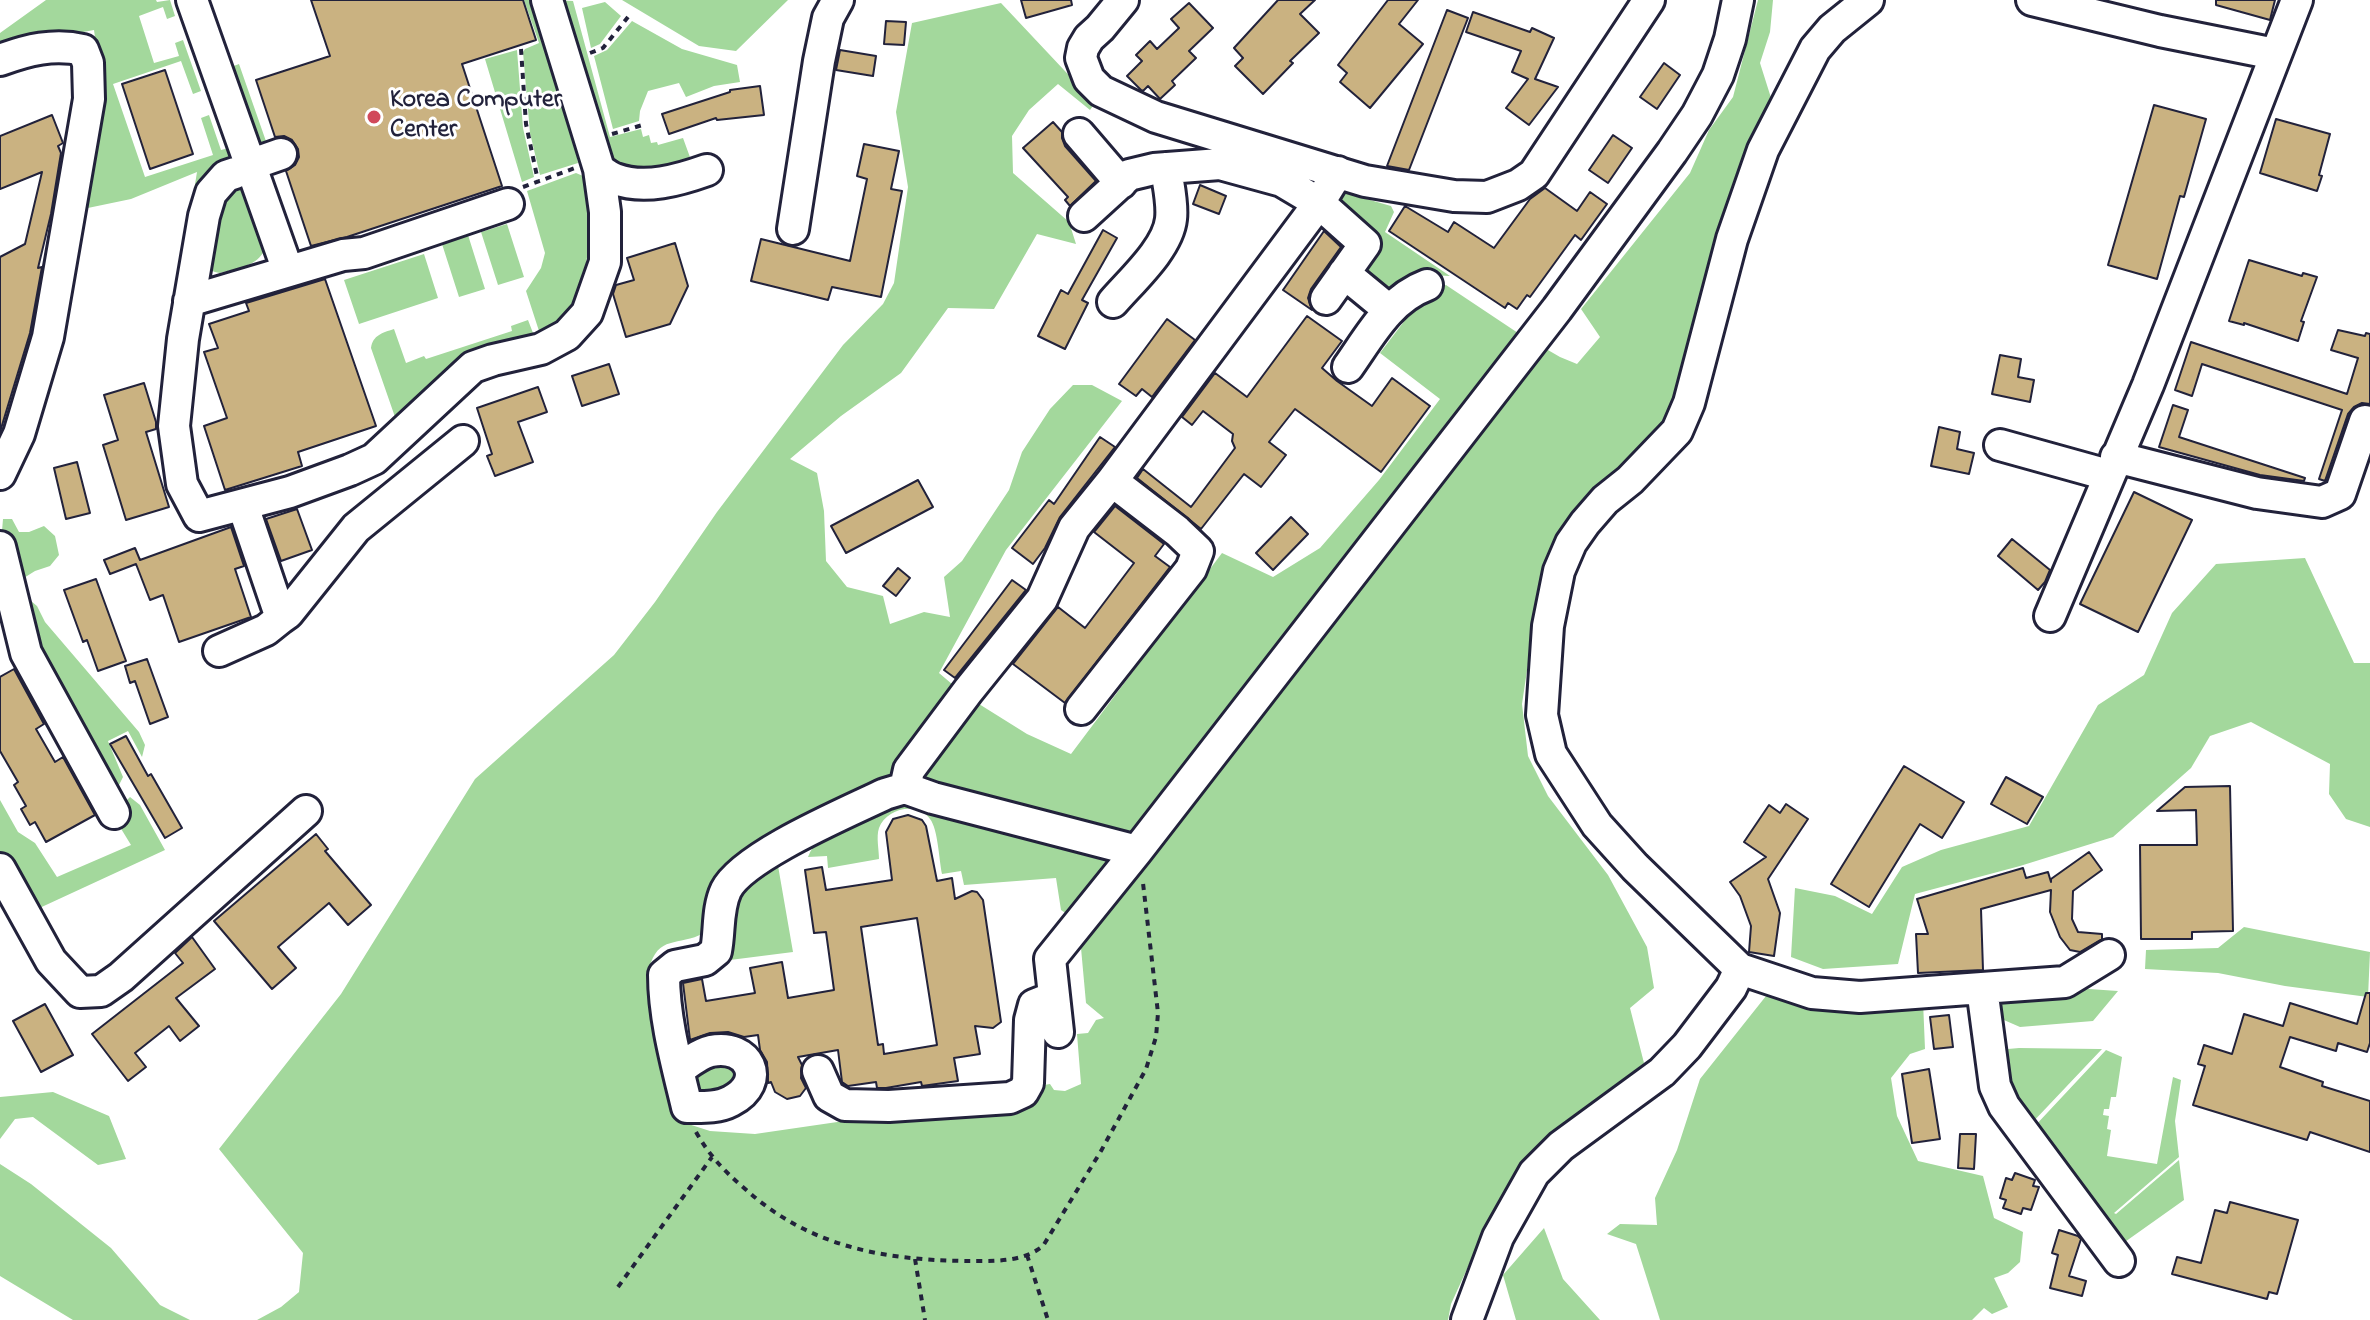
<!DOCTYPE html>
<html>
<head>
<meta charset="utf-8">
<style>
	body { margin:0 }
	canvas { display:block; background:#fff }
</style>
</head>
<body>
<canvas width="2370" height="1320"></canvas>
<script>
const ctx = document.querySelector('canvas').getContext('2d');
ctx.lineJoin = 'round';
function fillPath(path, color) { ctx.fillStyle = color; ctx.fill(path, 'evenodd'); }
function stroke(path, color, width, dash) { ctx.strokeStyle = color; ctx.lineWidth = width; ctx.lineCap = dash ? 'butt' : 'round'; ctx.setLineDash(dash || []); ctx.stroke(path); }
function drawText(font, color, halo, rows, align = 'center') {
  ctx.font = font + ' "Indie Flower",sans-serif'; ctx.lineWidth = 6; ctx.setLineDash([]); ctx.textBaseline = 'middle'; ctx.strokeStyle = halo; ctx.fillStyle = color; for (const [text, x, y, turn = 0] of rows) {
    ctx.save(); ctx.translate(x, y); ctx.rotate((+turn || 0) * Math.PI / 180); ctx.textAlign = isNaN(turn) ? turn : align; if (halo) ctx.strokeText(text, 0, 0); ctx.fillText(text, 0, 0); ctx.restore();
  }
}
const green = new Path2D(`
	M46,0H156L157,2L170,0L175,16L167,19L163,7L139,16L154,63L179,56L175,43L183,40L201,91L193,94L181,61L113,84L145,177L213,155L201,118L209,115L221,150L233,147L236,159L168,352L197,172L131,199L83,209L102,89L94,30L50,38L0,54V33Z
	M524,0H536L586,148L576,151L578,163L540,175L530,133L523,52L525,49L539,43Z
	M553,0L573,1L610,137L641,129L643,137L649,135L651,143L657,142L658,145L683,138L691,160L670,178L608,163Z
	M622,0H788L736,51L699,46Z
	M1758,0H1773L1770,32L1760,63L1772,101L1670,425L1558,534L1538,596L1522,704L1528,756L1548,796L1608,875L1647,947L1654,988L1630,1008L1644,1063L1529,1158L1499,1199L1451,1304L1448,1320H257L281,1307L299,1292L303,1253L219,1149L341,994L475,779L614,655L655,602L717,512L843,345L883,304L894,283L908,187L896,112L912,23L1001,3L1095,103L1090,110L1058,84L1029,110L1012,136L1013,173L1069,222L1076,244L1037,234L994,309L948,308L901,373L841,416L790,459L817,473L824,511L826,561L847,587L883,596L890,624L924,612L950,617L944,577L962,561L1009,490L1022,452L1050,409L1073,385H1092L1122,401L1006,550L939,673L959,690L885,789L761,850L704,933C678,947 658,934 649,969L667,1068L682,1122L710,1131L755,1134L906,1112L1038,1086L1050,1084L1054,1090L1065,1091L1081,1084L1077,1034L1088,1033L1096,1020L1104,1018L1086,1003L1081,948L1541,346L1560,357L1577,364L1600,337L1581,309L1690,173L1709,130L1733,97Z
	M605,2L621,16L600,44L591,48L582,8Z
	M632,21L682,49L737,65L740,82L714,86L686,97L679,83L648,91L640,111L639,121L613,129L594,56L607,50Z
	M517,50L523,128L534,177L522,182L485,59Z
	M239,64L268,147L256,152L231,67Z
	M576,173L583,176C594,220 595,314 539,331L526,291L541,268L545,253L527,191Z
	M244,180L265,249C257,267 237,268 220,273C212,272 210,270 206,264L215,205Z
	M1342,192L1391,206L1394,212L1385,232L1450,276L1430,275L1389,295L1360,277L1377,253L1360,230L1331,208Z
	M507,224L524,277L498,285L481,232Z
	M468,235L485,289L459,297L442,244Z
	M424,254L438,298L359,324L344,280Z
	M1446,285L1518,333L1132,836L920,783L919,768L971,699L1027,734L1071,754L1222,553L1273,577L1320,548L1379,480L1440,399L1380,353L1425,294Z
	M528,320L533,333L462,359L395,417L371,348C373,335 382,333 394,329L406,363L424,356L426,359L512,331L511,326Z
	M3,519H12L19,532H29L44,526L55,536L59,555L50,566L35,571L19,581L15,579L2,531Z
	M2305,558L2354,663H2370V827L2346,819L2329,794L2330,764L2251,722L2210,736L2191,768L2113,837L2020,866L1915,894L1898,964L1823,969L1791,957L1795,888L1835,896L1872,914L1902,867L1941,850L2029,826L2098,705L2144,675L2172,613L2216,564Z
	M31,601L37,606L45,622L139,732L145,745L142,757L128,731L108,741L123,777L117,789L41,662L24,604Z
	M130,797L140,805L165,850L33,911L0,851V800L18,832L35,843L57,877L131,845L120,827L123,804Z
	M897,797L1115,855L1070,916L1061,910L1056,878L964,885L961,871L942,874C939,860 938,829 930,819C918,801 886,808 879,828C876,837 879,849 879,859L828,868L827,856L808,857C818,828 870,811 897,797Z
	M777,860L793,952L730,960L726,914L736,883Z
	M2244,927L2370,952L2368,997L2285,986L2218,973L2145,969L2146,950L2218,948Z
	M2089,989L2118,991L2093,1021L2020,1027L1997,1017V996Z
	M1766,996L1830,1006L1923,1001L1925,1049L1910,1054L1891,1078L1897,1116L1918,1161L1983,1176L1994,1218L2023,1232L2020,1262L2008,1273L1994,1278L2008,1307L1992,1314L1984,1308L1972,1320H1660L1636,1244L1607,1234L1620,1224L1657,1225L1655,1198L1677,1150L1700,1079Z
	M2019,1048L2099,1049H2102L2030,1125L2009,1097L2000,1054L2008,1049Z
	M2106,1050L2122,1057L2116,1097H2111L2109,1109H2104L2103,1115L2109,1116L2107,1129L2111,1130L2107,1156L2157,1164L2173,1077L2181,1080L2175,1121L2179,1157L2114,1213L2116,1214L2179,1160L2184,1200L2122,1244L2033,1128Z
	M732,1056L740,1087L705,1095L697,1092L691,1066Z
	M53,1092L109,1116L126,1159L98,1165L33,1117L15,1119L0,1139V1097Z
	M0,1164L31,1184L111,1248L160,1305L190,1320H73L0,1276Z
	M1544,1228L1563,1279L1600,1320H1516L1503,1275Z`);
const building = new Path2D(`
	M311,0H523L536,40L462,64L502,186L347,237L311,246L286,171L295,165L299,157L298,149L292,140L284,136L275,137L256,80L330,56Z
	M1021,0H1071L1072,5L1026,18Z
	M1278,0H1315L1300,14L1319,33L1290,61L1293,63L1263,94L1235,66L1243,58L1234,48Z
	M1388,0H1418L1399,24L1423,44L1370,108L1340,82L1347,73L1338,65Z
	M2216,0H2275L2270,20L2216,5Z
	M1189,3L1213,28L1189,51L1196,58L1172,81L1175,85L1160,99L1148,86L1143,91L1141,90L1127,76L1142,61L1136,55L1150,41L1157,49L1179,28L1171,19Z
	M1447,10L1468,18L1409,170L1387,166Z
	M1473,12L1530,32L1532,28L1554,38L1535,79L1558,87L1529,125L1506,108L1528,79L1512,72L1521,51L1466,32Z
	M886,21L906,22L904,45L884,44Z
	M840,50L876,56L873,76L836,70Z
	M1664,63L1680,75L1657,109L1640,97Z
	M165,70L193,154L150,169L122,84Z
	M760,86L764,115L717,120L716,118L669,134L662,114L730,92V90Z
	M2154,105L2206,119L2184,197L2180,196L2157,279L2108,265Z
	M52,115L63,143L58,146L61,153L51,214L38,268L42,267L30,333L0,432V257L25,244L42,172L0,189V136Z
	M2276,119L2330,134L2319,175L2322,176L2317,191L2260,173Z
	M1053,122L1062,132V138L1065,146L1096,181L1070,206L1065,200L1068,197L1023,148Z
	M1613,135L1632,148L1608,183L1589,170Z
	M864,144L899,151L891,189L902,191L881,297L832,287L828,300L751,281L761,239L850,261L867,179L857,176Z
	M1200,185L1226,196L1219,214L1193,204Z
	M1545,188L1577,211L1590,192L1607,204L1581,240L1575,235L1530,297L1527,295L1517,309L1508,303L1505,308L1389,231L1405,206L1448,232L1454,222L1494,248L1530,199Z
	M1103,230L1117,238L1082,300L1088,303L1065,349L1038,336L1061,290L1068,294Z
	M1324,231L1341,247L1311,289L1308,298L1312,310L1283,290Z
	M675,243L688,286L670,324L626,337L613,294L616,285L634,280L627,258Z
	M2249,260L2302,276L2303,273L2317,277L2301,321L2304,322L2298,341L2244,323V325L2229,321Z
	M325,279L376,426L298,452L302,466L225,490L204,426L227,418L204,352L218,348L209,324L249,311L246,303Z
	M1307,316L1342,341L1322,368L1337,381L1372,406L1392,378L1430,406L1381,472L1295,409L1269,442L1286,455L1261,487L1244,474L1201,529L1137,478L1143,469L1191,507L1235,448L1232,441L1233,434L1203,411L1192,425L1182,417L1215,373L1247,397Z
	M1167,319L1195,340L1152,397L1142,389L1136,396L1119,384Z
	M2338,330L2365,336L2366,333L2370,334V404L2362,403L2354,407L2348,414L2325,481L2319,479L2342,410L2202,364L2192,396L2175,390L2191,342L2347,394L2358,358L2331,350Z
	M2000,355L2021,359L2018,377L2034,380L2030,402L1992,394Z
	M609,364L619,394L582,406L572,376Z
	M144,383L156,422V429L146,432L169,507L126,520L103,445L118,440L104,395Z
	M538,387L547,412L518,422L533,462L495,476L487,456L492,454L477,408Z
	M2173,405L2188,410L2179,437L2305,478L2304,481L2260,475L2159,447Z
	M1939,427L1960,432L1957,449L1974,453L1969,474L1931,466Z
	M1100,437L1115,447L1060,517L1045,548L1033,564L1012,548L1049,500L1054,504Z
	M77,462L90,513L66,519L54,468Z
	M918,480L933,507L846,553L831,526Z
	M2134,492L2192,520L2138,632L2080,604Z
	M1115,506L1164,544L1155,556L1170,567L1065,703L1013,664L1058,607L1085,628L1134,563L1094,532Z
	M297,509L312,550L281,561L266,519Z
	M1291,517L1308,534L1273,570L1256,553Z
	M231,527L244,566L235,569L251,617L179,642L163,595L150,600L136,564L110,574L104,560L135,548L140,560Z
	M2012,539L2050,570L2045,582L2038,590L1998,556Z
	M898,568L910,578L896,596L883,586Z
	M96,579L126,661L98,671L87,640L83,642L64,590Z
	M1012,580L1026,590L955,678L944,670Z
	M147,659L168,717L150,724L135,681L130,683L125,666Z
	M14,669L44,724L36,729L55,762L63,757L95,815L46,842L35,822L30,825L21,809L26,806L14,785L18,782L0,751V677Z
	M126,736L148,776L151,774L182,828L165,838L110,744Z
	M1904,766L1964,802L1942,838L1920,824L1869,907L1831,884Z
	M2006,777L2043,797L2027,824L1991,804Z
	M2230,786L2233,931L2192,932V939H2141L2140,845H2197L2196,810L2157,811L2185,787Z
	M1786,804L1808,819L1768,879L1780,913L1774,956L1749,952L1751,926L1740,896L1730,882L1766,857L1744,842L1769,805L1780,813Z
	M908,815L922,820L926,826L937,881L952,878L955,899L972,891L977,892L983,900L1001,1022L993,1028L975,1026L980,1054L954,1058L958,1081L922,1086L921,1082L886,1088H877L876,1082L848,1086L842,1082L838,1050L798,1057L802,1065L801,1078L806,1088L800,1096L787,1099L775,1092L771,1082L768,1083L767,1062L760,1050L758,1035L744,1037L728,1032L710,1033L690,1040L683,983L702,979L706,1001L755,993L750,968L782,962L788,998L834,990L826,932L814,933L805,870L822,867L826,890L892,880L886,832L893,819ZM917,918L937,1045L884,1054L883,1044L878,1045L861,927Z
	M316,834L328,849L325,851L371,905L348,925L329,903L278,947L296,968L272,989L214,921Z
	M2089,852L2102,870L2073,891L2072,919L2078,932L2102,934V939L2080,952L2070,950L2060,937L2050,912L2051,890L1981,909L1983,970L1918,973L1916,934H1928L1917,899L2023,868L2026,878L2048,872L2051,882V879Z
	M192,937L215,969L176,998L199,1026L180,1041L169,1026L135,1053L146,1067L128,1081L92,1034L183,963L175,953Z
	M2366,993H2370V1043L2367,1052L2338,1043L2336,1051L2290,1037L2280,1067L2323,1082L2322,1086L2370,1101V1152L2310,1132L2307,1140L2193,1105L2205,1066L2198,1064L2204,1045L2232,1054L2244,1014L2283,1026L2290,1003L2357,1024Z
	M45,1004L73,1055L41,1072L13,1021Z
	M1949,1015L1953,1047L1934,1049L1930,1017Z
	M1929,1069L1940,1139L1912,1143L1902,1074Z
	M1960,1134H1976L1974,1169L1958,1168Z
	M2015,1173L2035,1180L2033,1186L2039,1187L2031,1210L2023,1208L2021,1214L2003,1208L2006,1200L2000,1198L2006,1178L2012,1180Z
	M2230,1202L2298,1220L2277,1294L2269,1292L2267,1299L2172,1274L2177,1257L2201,1263L2215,1210L2227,1213Z
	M2059,1230L2078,1236L2081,1239L2069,1276L2086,1281L2082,1296L2050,1288L2058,1255L2052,1253Z`);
const path = new Path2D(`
	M521,49L526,124L538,181
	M590,53L603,48L628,17
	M612,134L646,124
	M523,187L575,168
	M696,1132C709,1155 724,1171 744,1188C808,1246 881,1260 966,1261C991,1261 1022,1263 1043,1246L1101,1151L1146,1069L1156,1037L1158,1013L1143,883
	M1027,1255L1048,1320
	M915,1259L925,1320
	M618,1287L712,1157`);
const minor = new Path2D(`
	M192,0L288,271
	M1123,0L1100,28L1089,38L1083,48L1081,58L1089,79L1101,91L1156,117L1365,181L1454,196L1487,197L1518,185L1534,174L1649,0
	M2032,0L2160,31L2275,54
	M0,60C27,50 54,43 83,50L88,63L89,99L48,337L19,434L0,474
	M1079,134L1121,183
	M261,161L281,154
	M599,169C603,172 609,177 615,179C645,190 679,180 707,170
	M235,173L226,176L211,193L204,216L183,339L174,426L182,484L199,516L290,492L350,470L374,459L473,367L493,360L541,349L567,335L587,313L605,262V212L599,169L547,0
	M1084,216L1129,175L1154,169L1220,164L1282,181L1319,203L1365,244L1326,299
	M793,229L819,61L828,18L838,0
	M1344,273L1389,310
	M189,301L343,255L364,253L508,204
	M1113,302C1132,280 1168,248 1171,219C1173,203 1168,184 1166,168
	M1348,367C1370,336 1389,299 1427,285
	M2000,445L2108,475
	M2116,457L2257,493L2322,502L2340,494L2365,421
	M0,547L26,653L114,813
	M2050,616L2148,385L2297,0
	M281,618L288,613L356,528L463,441
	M219,651L266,630L281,618L243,506
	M1081,709L1191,569L1198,551L1177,531L1112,481L1319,203L1338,172
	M905,788L909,770L968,691L1042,599L1074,528L1112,481
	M0,869L51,961L80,992L101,991L121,977L306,811
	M1740,969L1812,993L1860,997L1982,988L1995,1086L2004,1106L2119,1261
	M1982,988L2065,982L2109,955
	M1058,1032L1050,959L1137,851L1557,309L1672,152L1697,115L1718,75L1730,39L1738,0
	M679,1070C689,1062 699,1054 711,1051C749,1043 768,1082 731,1101C718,1108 702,1107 687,1107C677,1065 664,1019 664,975L675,966L705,960L716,951C720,931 717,909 726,890C743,856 848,812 885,794L905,788L933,798L1137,851
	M818,1071L829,1096L845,1105L889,1106L1010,1098L1023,1092L1028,1083L1030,1020L1034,1005L1054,997
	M1467,1320L1498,1237L1534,1173L1561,1146L1662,1072L1687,1046L1731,988L1740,969L1635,867L1597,825L1551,754L1542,715L1548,626L1559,571L1571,543L1585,523L1605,500L1630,480L1677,431L1689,403L1732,239L1763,150L1815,49L1832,29L1868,0`);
const markers = [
	[374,117,8,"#d1495b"]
];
const poiNames = [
	["Korea Computer",390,102],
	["Center",390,132]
];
fillPath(green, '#a3d89c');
fillPath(building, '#cab281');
stroke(building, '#22223b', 2);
stroke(minor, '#22223b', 36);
stroke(path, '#22223b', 4, [6, 6]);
stroke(minor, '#fff', 30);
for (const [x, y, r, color] of markers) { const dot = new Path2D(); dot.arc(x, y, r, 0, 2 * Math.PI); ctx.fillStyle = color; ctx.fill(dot); stroke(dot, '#fff', 3); }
drawText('bold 26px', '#22223b', '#fff', poiNames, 'left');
</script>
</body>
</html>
